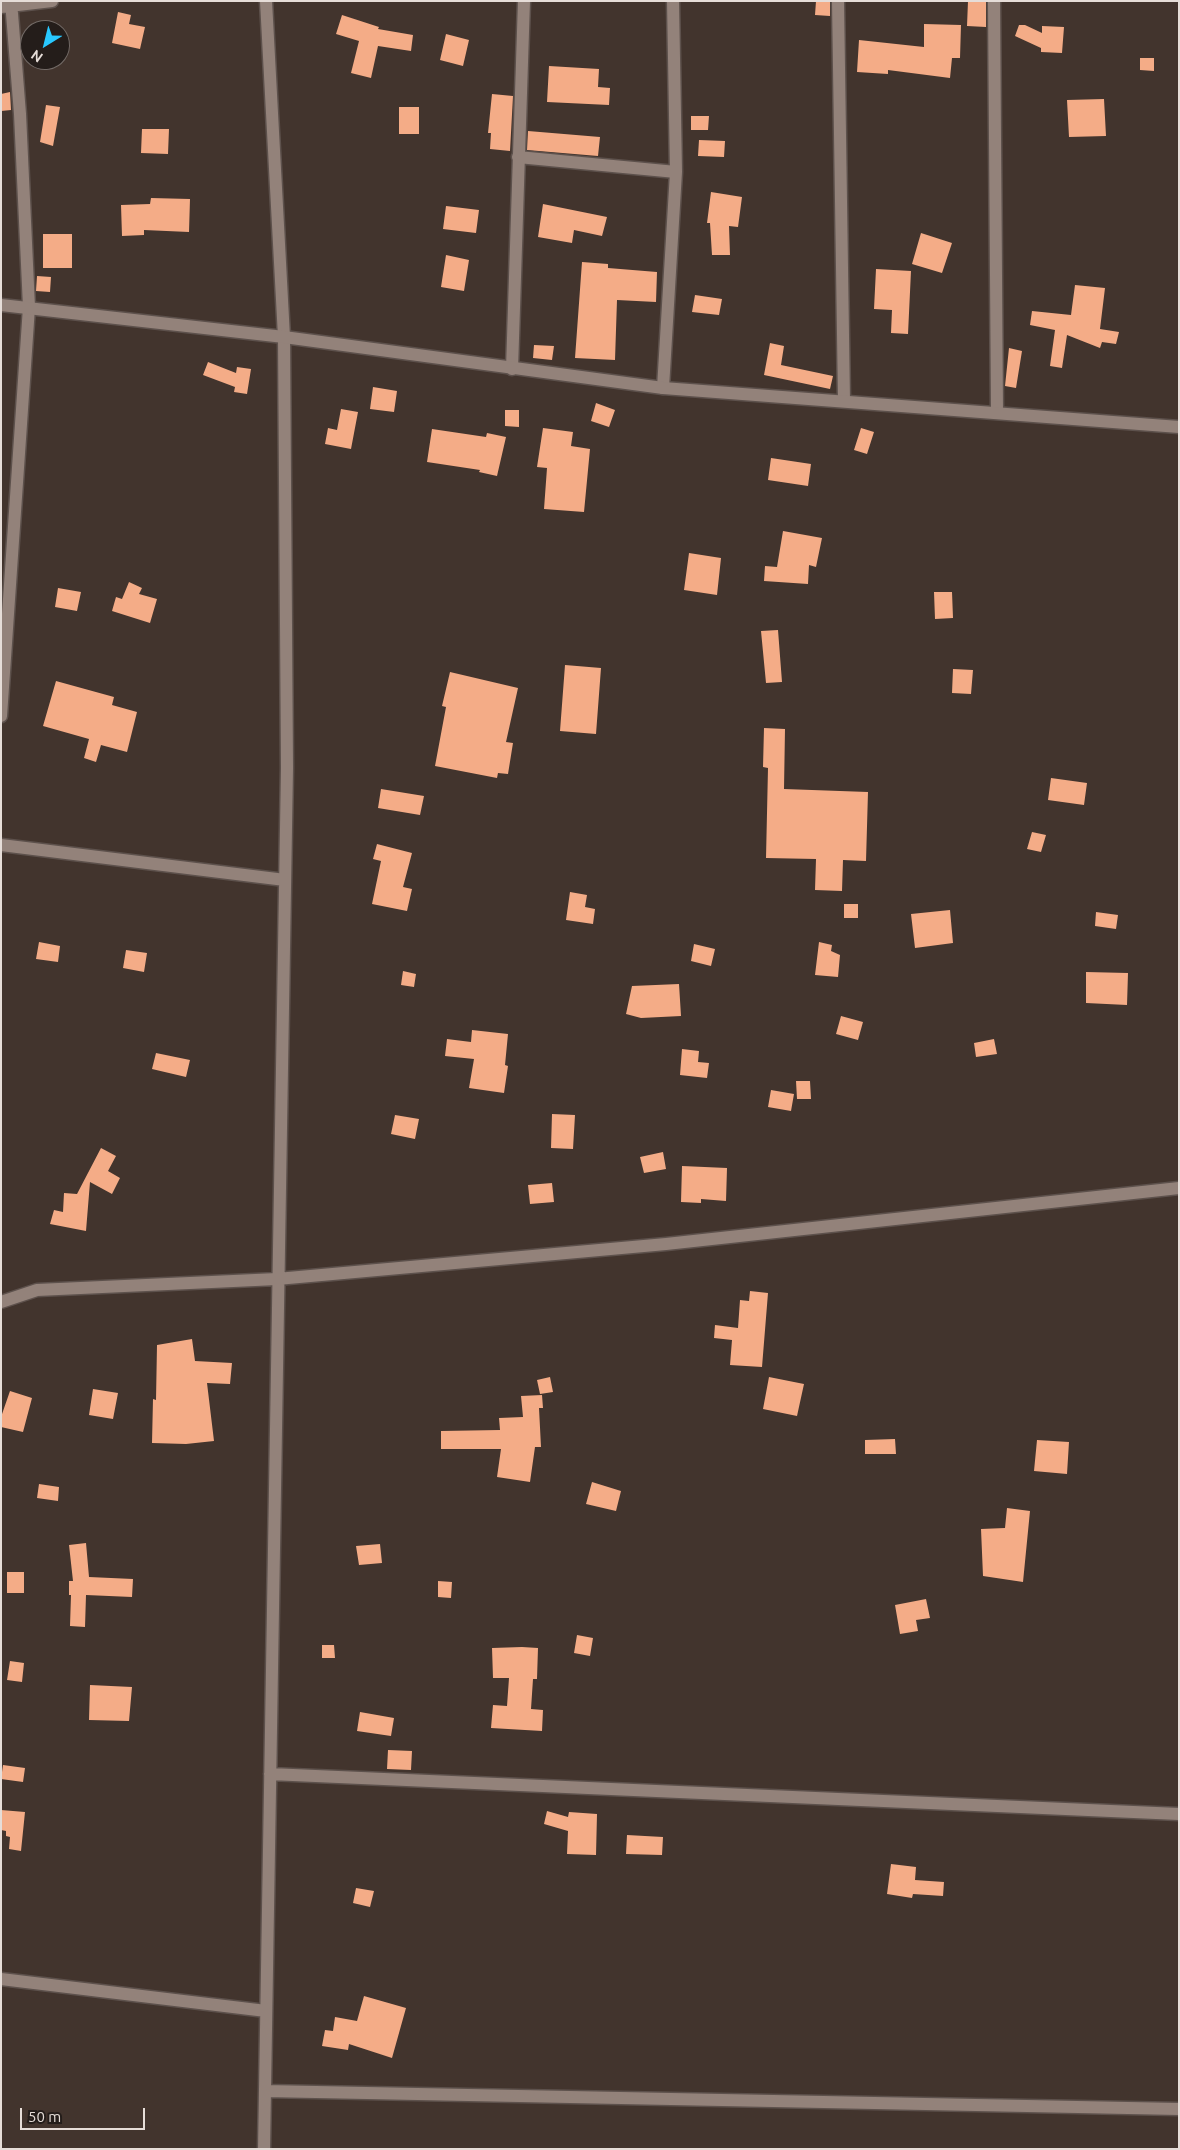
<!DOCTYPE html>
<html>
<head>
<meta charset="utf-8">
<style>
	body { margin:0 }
	#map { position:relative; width:1180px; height:2150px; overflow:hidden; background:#42342d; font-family:Ubuntu,sans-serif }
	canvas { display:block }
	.frame { position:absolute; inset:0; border:2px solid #e6ddd8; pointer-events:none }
	.north { position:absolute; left:20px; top:20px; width:50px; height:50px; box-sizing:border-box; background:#241d1a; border:1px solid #726a66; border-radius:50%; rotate:216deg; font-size:14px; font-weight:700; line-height:20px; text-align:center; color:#e6ddd8 }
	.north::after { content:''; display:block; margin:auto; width:18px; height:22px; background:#28c8ff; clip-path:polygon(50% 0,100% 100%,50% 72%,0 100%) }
	.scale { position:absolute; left:20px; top:2108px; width:125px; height:22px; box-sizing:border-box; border:2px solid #e6ddd8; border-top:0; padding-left:6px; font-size:15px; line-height:18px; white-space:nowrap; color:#e6ddd8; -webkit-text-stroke:4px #241d1a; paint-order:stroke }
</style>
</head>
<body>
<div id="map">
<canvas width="1180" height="2150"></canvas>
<div class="frame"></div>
<div class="north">N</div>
<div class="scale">50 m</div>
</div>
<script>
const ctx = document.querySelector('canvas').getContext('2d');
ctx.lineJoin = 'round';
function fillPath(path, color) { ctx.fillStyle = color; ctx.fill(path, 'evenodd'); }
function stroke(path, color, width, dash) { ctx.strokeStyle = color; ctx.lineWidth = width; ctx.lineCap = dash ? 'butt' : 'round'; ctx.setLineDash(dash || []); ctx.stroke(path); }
const building = new Path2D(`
	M816,1H830V16L815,15Z
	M968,1H986V27L967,26Z
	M118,12L131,15L129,24L145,27L140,49L112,43Z
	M342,15L379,27L378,29L413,35L411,51L378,46L371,78L351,73L359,41L336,34Z
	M924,24L961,25L960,58H952L950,78L888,70V74L857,72L859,40L924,47Z
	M1019,25H1025L1042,33V26L1064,27L1062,53L1041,52V48L1015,36Z
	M446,34L469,40L463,66L440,60Z
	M1140,58H1154V71L1140,70Z
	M549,66L599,69L598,87L610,88L609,105L547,102Z
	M10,92L11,110L1,111V94Z
	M492,94L513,96L510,151L490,149L491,133H488Z
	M1104,99L1106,136L1069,137L1067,100Z
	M46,105L60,107L53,146L40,142Z
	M399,107H419V134H399Z
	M691,116H709L708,130H691Z
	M142,129H169L168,154L141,153Z
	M528,131L600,137L598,156L527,150Z
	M699,140L725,141L724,157L698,156Z
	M711,192L742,197L738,227L729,226L730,255H712L710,223H707Z
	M151,198L190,199L189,232L144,230V235L122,236L121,205L150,204Z
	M543,204L607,217L602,236L574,230L572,243L538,237Z
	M446,206L479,210L476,233L443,229Z
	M921,233L952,243L942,273L912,264Z
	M43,234H72V268H43Z
	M446,255L469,260L464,291L441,287Z
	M582,262L608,264V268L657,272L656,302L617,300L615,360L575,358Z
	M876,269L911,271L908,334L891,333L892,310L874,309Z
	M37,276L51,277L50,292L36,291Z
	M1075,285L1105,288L1100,329L1119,332L1116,344L1102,342L1100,348L1067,335L1062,368L1050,366L1055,330L1030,325L1032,311L1071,315Z
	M695,295L722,299L719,315L692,312Z
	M770,343L784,346L781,365L833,376L830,389L764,375Z
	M534,345L554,346L552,360L533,358Z
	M1009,348L1022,351L1016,388L1005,386Z
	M208,362L236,373L237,367L251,369L247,394L234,392L235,387L203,375Z
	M373,387L397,391L394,412L370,409Z
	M596,403L615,410L609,427L591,421Z
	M341,409L358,412L351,449L325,444L328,428L337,430Z
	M505,410H519V427L505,426Z
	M543,428L573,432L571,446L590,449L584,512L544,509L547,468L537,467Z
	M861,428L874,432L867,454L854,450Z
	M432,429L486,437L487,433L506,437L497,476L479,472L480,470L427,462Z
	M771,458L811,464L808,486L768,480Z
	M783,531L822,538L816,567L809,565L808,584L764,581L765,566L777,567Z
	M689,553L721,558L717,595L684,590Z
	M129,582L142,588L139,594L157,599L150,623L112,611L116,597L122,599Z
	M58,588L81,592L77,611L55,607Z
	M934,592H952L953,618L935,619Z
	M778,630L782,682L766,683L761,631Z
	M565,665L601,668L596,734L560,731Z
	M953,669L973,670L971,694L952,693Z
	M450,672L518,688L506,742L513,743L508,774L498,773L497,778L435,766L446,707L442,706Z
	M56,681L114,697L112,705L137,712L127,752L101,745L96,762L84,758L89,739L43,726Z
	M764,728L785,729L784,789L868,792L866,861L843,860L842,891L815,890L816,859L766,858L768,768L763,767Z
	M1051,778L1087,783L1084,805L1048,800Z
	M381,789L424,796L420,815L378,808Z
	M1032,832L1046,835L1041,852L1027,849Z
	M377,844L412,853L403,887L412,889L407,911L372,904L381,861L373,859Z
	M570,892L587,895L585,907L595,909L593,924L566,920Z
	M844,904H858V918H844Z
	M950,910L953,943L915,948L911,914Z
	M1096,912L1118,915L1116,929L1095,926Z
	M39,942L60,946L58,962L36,959Z
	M819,942L832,945L831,951L840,955L838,977L815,975Z
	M694,944L715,949L711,966L691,961Z
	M126,950L147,953L144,972L123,968Z
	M403,971L416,974L414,987L401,985Z
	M1086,972L1128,973L1127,1005L1086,1003Z
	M679,984L681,1016L641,1018L626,1014L632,986Z
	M841,1016L863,1022L858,1040L836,1034Z
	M472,1030L508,1034L505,1065L508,1066L504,1093L469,1088L474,1059L445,1056L447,1039L471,1042Z
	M994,1039L997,1054L976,1057L974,1043Z
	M682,1049L699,1051L698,1062L709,1063L707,1078L680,1075Z
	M156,1053L190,1060L186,1077L152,1069Z
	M796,1081H810L811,1099H797Z
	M771,1090L794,1094L791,1111L768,1107Z
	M552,1114L575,1115L573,1149L551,1148Z
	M395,1115L419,1119L415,1139L391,1134Z
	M101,1148L116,1156L108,1171L120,1178L112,1194L90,1182L86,1231L50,1224L54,1210L63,1212L64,1193L77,1194Z
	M663,1152L666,1169L644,1173L640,1157Z
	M682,1166L727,1168L726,1201L701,1199V1203L681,1202Z
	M552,1183L554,1202L530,1204L528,1185Z
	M750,1291L768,1293L762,1367L730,1365L732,1340L714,1338L715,1325L738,1328L740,1300L749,1301Z
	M192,1339L195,1361L232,1363L230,1384L207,1383L214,1441L186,1444L152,1443L153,1399L156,1400L157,1345Z
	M550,1377L553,1392L540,1394L537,1380Z
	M769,1377L804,1384L797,1416L763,1409Z
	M93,1389L118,1393L113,1419L89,1415Z
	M10,1391L32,1398L23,1432L1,1427V1417Z
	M542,1395L543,1408H539L541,1447H535L530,1482L497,1477L501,1449H441V1431L500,1430L499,1418L523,1417L521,1396Z
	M895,1439L896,1454H865V1440Z
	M1037,1440L1069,1442L1067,1474L1034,1471Z
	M592,1482L621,1491L616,1511L586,1504Z
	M39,1484L59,1487L58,1501L37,1498Z
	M1007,1508L1030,1511L1023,1582L983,1576L981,1529L1005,1528Z
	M86,1543L89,1577L133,1579L132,1597L86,1595L85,1627L70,1626L71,1595H69V1581H73L69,1545Z
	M380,1544L382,1563L359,1565L356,1546Z
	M7,1572H24V1593H7Z
	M438,1581L452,1582L451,1598L438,1597Z
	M926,1599L930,1618L916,1620L918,1631L900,1634L895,1605Z
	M577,1635L593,1638L590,1656L574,1653Z
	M322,1645H334L335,1658H322Z
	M522,1647L538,1648L537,1679H533L531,1709L543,1710L542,1731L491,1728L493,1705L507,1706L509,1678H493L492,1648Z
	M10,1661L24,1663L22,1682L7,1680Z
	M90,1685L132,1687L129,1721L89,1720Z
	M360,1712L394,1718L391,1736L357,1731Z
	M388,1750L412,1751L411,1770L387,1769Z
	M3,1765L25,1768L23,1782L1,1779Z
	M1,1810L25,1812L21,1851L9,1849L10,1837L6,1836V1831L1,1830Z
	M547,1811L568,1817L569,1812L597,1814L596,1855L567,1854L568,1831L544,1824Z
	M627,1835L663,1837L662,1855L626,1854Z
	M891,1864L916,1867L915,1880L944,1882L943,1896L913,1894L912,1898L887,1894Z
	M356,1888L374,1891L370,1907L353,1903Z
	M364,1996L406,2008L392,2058L349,2044L348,2050L322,2046L325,2030L333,2031L335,2017L357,2021Z`);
const minor = new Path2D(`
	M838,1L844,401
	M994,1L997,412
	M1,7L52,1
	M518,157L676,172
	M512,369L524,1
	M663,388L676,172L673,1
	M1,716L29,307L20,114L11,1
	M1,845L285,880
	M1,1302L37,1290L277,1279L666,1244L1179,1188
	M270,1774L1179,1814
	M1,1979L266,2011
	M265,2091L1179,2109
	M264,2149L287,768L284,337L266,1`);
const tertiary = new Path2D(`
	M1,305L284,337L663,388L1179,427`);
fillPath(building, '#f4ac87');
stroke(minor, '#5d514c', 15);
stroke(tertiary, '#5d514c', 15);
stroke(minor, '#93827a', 12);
stroke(tertiary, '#93827a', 12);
</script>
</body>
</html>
